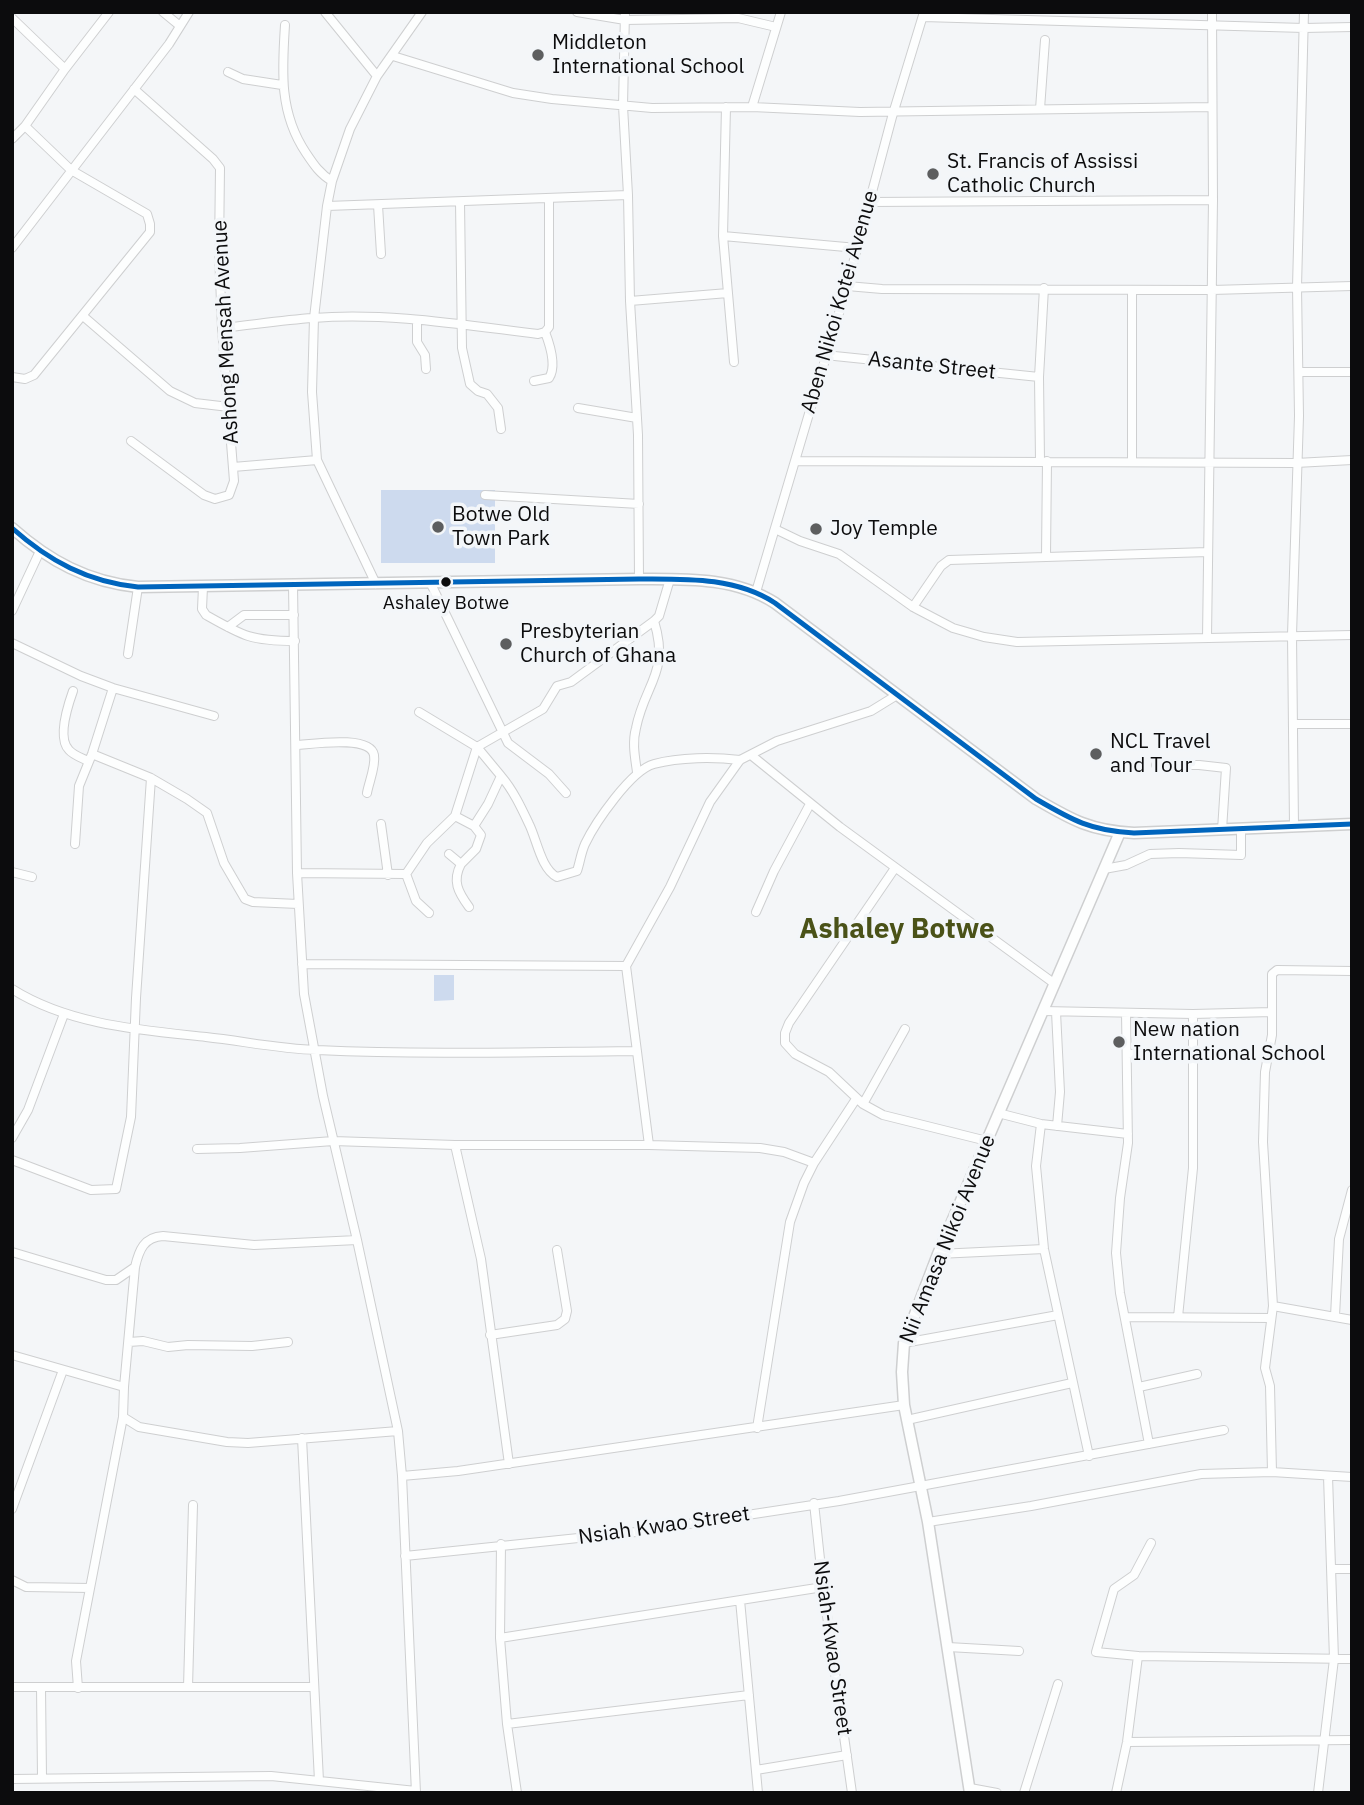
<!DOCTYPE html>
<html>
<head>
<meta charset="utf-8">
<style>
	body { margin:0 }
	#map { position:relative; width:1364px; height:1805px; overflow:hidden; background:#f4f6f8; font-family:"IBM Plex Sans",sans-serif }
	canvas { display:block }
	.frame { position:absolute; inset:0; border:14px solid #0c0c0d; pointer-events:none }
</style>
</head>
<body>
<div id="map">
<canvas width="1364" height="1805"></canvas>
<div class="frame"></div>
</div>
<script>
const ctx = document.querySelector('canvas').getContext('2d');
ctx.lineJoin = 'round';
function fillPath(path, color) { ctx.fillStyle = color; ctx.fill(path, 'evenodd'); }
function stroke(path, color, width, dash) { ctx.strokeStyle = color; ctx.lineWidth = width; ctx.lineCap = dash ? 'butt' : 'round'; ctx.setLineDash(dash || []); ctx.stroke(path); }
function drawText(font, color, halo, rows, align = 'center') {
  ctx.font = font + ' "IBM Plex Sans",sans-serif'; ctx.lineWidth = 7; ctx.setLineDash([]); ctx.textBaseline = 'middle'; ctx.strokeStyle = halo; ctx.fillStyle = color; for (const [text, x, y, turn = 0] of rows) {
    ctx.save(); ctx.translate(x, y); ctx.rotate((+turn || 0) * Math.PI / 180); ctx.textAlign = isNaN(turn) ? turn : align; if (halo) ctx.strokeText(text, 0, 0); ctx.fillText(text, 0, 0); ctx.restore();
  }
}
const green = new Path2D(`
	M381,490H495V563H381Z
	M434,975H454V1000L434,1001Z`);
const street = new Path2D(`
	M163,12L180,26
	M325,12L377,76
	M577,12L625,20L738,18L776,27
	M625,12L623,106L628,195L630,301L638,435L639,579
	M923,17L1304,28L1352,27
	M12,18L65,69
	M285,25C282,71 279,113 306,153C314,165 320,174 332,181
	M393,56L513,93L552,99L652,108L752,107L860,112L1212,107
	M228,72L243,79L282,85
	M726,107L723,236L734,362
	M752,107L781,12
	M1040,109L1045,40
	M12,139L25,126L65,69L109,12
	M460,202L462,348L470,384L478,391L487,394L498,408L501,429
	M869,202L1213,200
	M378,205L381,254
	M327,206L628,195
	M723,236L857,248
	M12,248L169,44L189,12
	M847,286L882,289L1212,290L1352,286
	M1132,290V461
	M630,301L728,293
	M83,316L170,391L195,403L229,407
	M417,321V342L425,355L426,369
	M222,328C252,325 282,320 313,318C387,312 464,325 538,334L545,332
	M825,355L1039,377
	M1299,372H1352
	M12,377L25,379L34,375L150,232V224L147,214L71,170L25,126
	M534,381L549,378C557,366 550,345 545,332L549,327V199
	M578,408L637,418
	M131,441L204,495L215,499L229,495L234,481L222,328L219,252L220,168L213,159L134,89
	M795,461L1296,463L1352,460
	M1040,461L1039,377L1044,288
	M233,467L317,460
	M485,495L639,504
	M775,529L800,541L839,554L913,607L953,628L984,637L1017,642L1352,635
	M1046,556L1047,461
	M293,584L297,873L304,994L323,1096L357,1240L398,1431L402,1476L416,1793
	M376,584L317,460L312,392L314,318L327,206L332,181L350,129L377,76L422,12
	M431,584L508,743L549,774L566,793
	M203,587L202,609L206,615C243,636 251,641 295,641
	M756,592L847,286L892,117L924,12
	M913,607L941,566L949,560L1208,552
	M12,611L40,551
	M228,627L244,615H294
	M1207,638L1213,200L1212,12
	M12,643L81,676L113,688L214,716
	M128,654L138,587
	M73,691C68,705 57,738 69,750C73,755 82,758 88,761
	M419,712L477,747L501,776L488,804L474,826L481,835L476,849L461,864L449,854
	M1294,724H1352
	M297,745C313,744 370,735 374,755C376,766 369,782 367,793
	M92,754L151,778L187,799L207,813L224,863L245,899L253,902L298,904
	M751,755L840,827L1055,984
	M1156,765H1199L1226,768L1222,830
	M637,772C635,757 632,743 636,728C645,683 670,673 654,621
	M501,776C513,790 521,807 529,824C537,840 541,869 557,877L577,871C580,862 581,853 585,844C595,823 631,770 654,764C680,757 714,757 740,760
	M455,816L474,826
	M381,824L388,875
	M1294,826L1292,635L1299,416L1297,287L1304,12
	M75,844L79,786L92,754L113,688
	M461,864C452,881 458,892 469,907
	M895,868L789,1023L785,1033V1043L795,1054L829,1072L863,1104L883,1115L987,1141
	M1104,869L1126,865L1150,854L1179,853L1241,855V829
	M12,872L32,877
	M297,873L406,874L427,843L455,816L477,747L543,709L557,686L571,682L654,621L659,616L670,579
	M406,874L416,901L429,913
	M756,912L774,871L810,804
	M302,964L626,966L670,887L710,802L740,760L777,741L871,711L897,695
	M626,966L649,1145
	M12,989C69,1025 141,1030 206,1037C243,1041 280,1049 317,1050C424,1055 530,1052 637,1051
	M1043,1011L1193,1014L1272,1012
	M1056,1012L1060,1092L1057,1126
	M1126,1013L1128,1143L1120,1198L1116,1253L1120,1293L1149,1444
	M1127,1054L1193,1052
	M863,1104L905,1029
	M998,1113L1041,1124L1128,1134
	M1041,1124L1036,1166L1044,1249L1089,1456
	M12,1138L28,1110L64,1014
	M455,1145L481,1259L509,1464
	M197,1149L240,1148L333,1141L455,1145H649L760,1148L784,1152L814,1163
	M12,1160L91,1190L116,1189L131,1117L136,998L151,778
	M12,1252L106,1280H116L135,1267
	M938,1254L1044,1249
	M1273,1306L1352,1320
	M1335,1316L1339,1239L1352,1190
	M1126,1317L1271,1318
	M1178,1317L1193,1168V1014
	M490,1335L557,1325L565,1319L567,1311L557,1250
	M129,1342L143,1341L168,1347L188,1345L252,1346L288,1342
	M904,1343L1058,1315
	M12,1355L124,1387
	M1139,1387L1197,1374
	M123,1417L139,1427L227,1442L248,1443L398,1431
	M907,1420L1072,1383
	M757,1428L790,1222L804,1183L814,1163L856,1099
	M302,1438L319,1781
	M1272,1472L1270,1386L1265,1368L1273,1306L1263,1142L1265,1072L1272,1035V974L1277,970L1352,971
	M402,1476L458,1471L904,1405
	M814,1503L823,1587L852,1793
	M12,1509L63,1370
	M928,1522L1031,1506L1201,1474L1272,1472L1352,1477
	M1151,1543L1134,1575L1114,1589L1096,1652L1138,1656L1352,1659
	M501,1544L500,1638L507,1724L517,1793
	M405,1556L636,1532L839,1501L1224,1430
	M1332,1569H1352
	M12,1580L26,1587L90,1588
	M740,1600L758,1793
	M500,1638L823,1587
	M948,1647L1019,1651
	M12,1687H313
	M41,1687L42,1778
	M188,1687L193,1505
	M78,1688L76,1661L123,1417L124,1387L135,1267C139,1250 144,1237 163,1236L254,1245L357,1240
	M507,1724L749,1695
	M1127,1742L1352,1740
	M756,1770L847,1755
	M12,1779L271,1776L416,1791
	M970,1788L997,1793
	M1024,1793L1058,1684
	M1116,1793L1127,1742L1138,1656
	M1318,1793L1334,1659L1328,1476`);
const secondary = new Path2D(`
	M12,528C49,561 88,582 138,587L639,579C686,579 735,577 775,603L1036,799C1072,820 1091,831 1134,833L1352,824
	M970,1793L928,1522L904,1405L902,1372L904,1343L938,1254L1120,832`);
const bus1 = new Path2D(`
	M12,528C49,561 88,582 138,587L639,579C686,579 735,577 775,603L1036,799C1072,820 1091,831 1134,833L1352,824`);
const markers = [
	[538,55,7,"#5d5e5f"],
	[933,174,7,"#5d5e5f"],
	[438,527,7,"#5d5e5f"],
	[816,529,7,"#5d5e5f"],
	[446,582,6,"#0c0c0d"],
	[506,644,7,"#5d5e5f"],
	[1096,754,7,"#5d5e5f"],
	[1119,1042,7,"#5d5e5f"]
];
const busNames = [
	["Ashaley Botwe",446,604]
];
const poiNames = [
	["Middleton",552,43],
	["International School",552,67],
	["St. Francis of Assissi",947,162],
	["Catholic Church",947,186],
	["Botwe Old",452,515],
	["Town Park",452,539],
	["Joy Temple",830,529],
	["Presbyterian",520,632],
	["Church of Ghana",520,656],
	["NCL Travel",1110,742],
	["and Tour",1110,766],
	["New nation",1133,1030],
	["International School",1133,1054]
];
const streetNames = [
	["Aben Nikoi Kotei Avenue",840,302,-74],
	["Ashong Mensah Avenue",226,332,-93],
	["Asante Street",932,366,6],
	["Nii Amasa Nikoi Avenue",948,1239,-68],
	["Nsiah Kwao Street",664,1526,-8],
	["Nsiah-Kwao Street",832,1648,82]
];
const districtNames = [
	["Ashaley Botwe",897,930]
];
fillPath(green, '#cddaee');
stroke(street, '#cecfd0', 10);
stroke(secondary, '#cecfd0', 13);
stroke(street, '#fdfefe', 8);
stroke(secondary, '#fdfefe', 10);
stroke(bus1, '#0065bd', 5);
for (const [x, y, r, color] of markers) { const dot = new Path2D(); dot.arc(x, y, r, 0, 2 * Math.PI); ctx.fillStyle = color; ctx.fill(dot); stroke(dot, '#f3f6f9', 2.5); }
drawText('19px', '#0c0c0d', '#f3f6f9', busNames);
drawText('21px', '#0c0c0d', '#f3f6f9', poiNames, 'left');
drawText('21px', '#0c0c0d', '#f3f6f9', streetNames);
drawText('bold 28px', '#4a5218', '#f3f6f9', districtNames);
</script>
</body>
</html>
